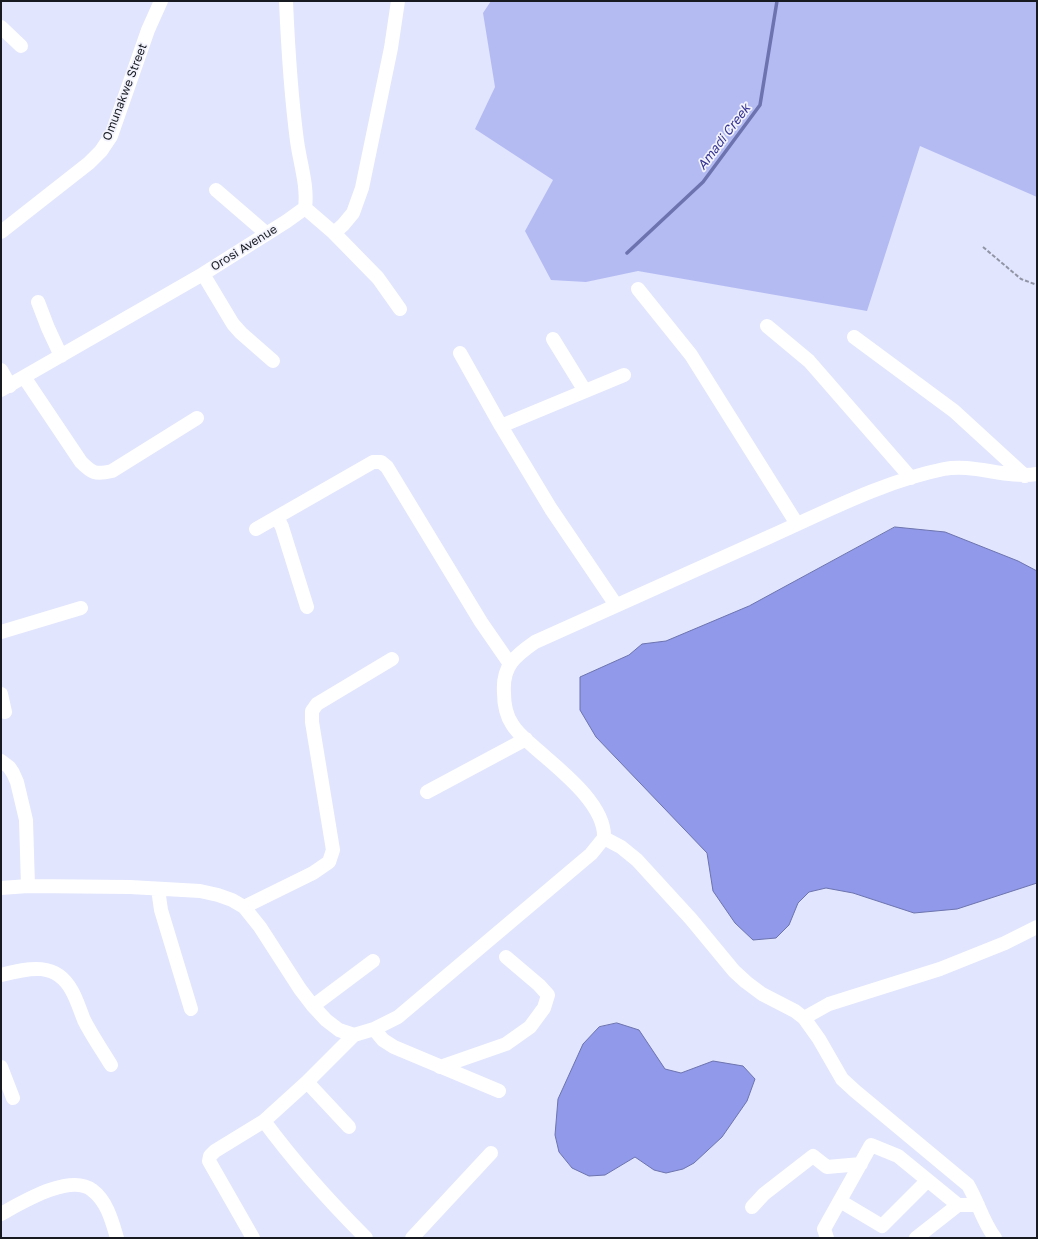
<!DOCTYPE html>
<html>
<head>
<meta charset="utf-8">
<style>
	body { margin:0 }
	#map { position:relative; width:1038px; height:1239px; overflow:hidden; background:#e1e5fd; font-family:"Golos Text",sans-serif }
	canvas { display:block }
	.frame { position:absolute; inset:0; border:2px solid #181a22; pointer-events:none }
</style>
</head>
<body>
<div id="map">
<canvas width="1038" height="1239"></canvas>
<div class="frame"></div>
</div>
<script>
const ctx = document.querySelector('canvas').getContext('2d');
ctx.lineJoin = 'round';
function fillPath(path, color) { ctx.fillStyle = color; ctx.fill(path, 'evenodd'); }
function stroke(path, color, width, dash) { ctx.strokeStyle = color; ctx.lineWidth = width; ctx.lineCap = dash ? 'butt' : 'round'; ctx.setLineDash(dash || []); ctx.stroke(path); }
function drawText(font, color, halo, rows, align = 'center') {
  ctx.font = font + ' "Golos Text",sans-serif'; ctx.lineWidth = 3.5; ctx.setLineDash([]); ctx.textBaseline = 'middle'; ctx.strokeStyle = halo; ctx.fillStyle = color; for (const [text, x, y, turn = 0] of rows) {
    ctx.save(); ctx.translate(x, y); ctx.rotate((+turn || 0) * Math.PI / 180); ctx.textAlign = isNaN(turn) ? turn : align; if (halo) ctx.strokeText(text, 0, 0); ctx.fillText(text, 0, 0); ctx.restore();
  }
}
const green = new Path2D(`
	M491,1H1037V197L920,146L867,311L638,271L586,282L551,280L525,231L553,180L475,129L495,87L483,13Z`);
const water = new Path2D(`
	M895,527L945,532L1018,561L1037,571V883L957,909L914,913L853,893L826,888L809,892L798,903L789,925L776,938L753,940L735,923L713,891L707,853L596,737L580,710V677L629,655L642,644L666,641L749,606Z
	M617,1023L639,1030L665,1069L681,1073L713,1061L743,1066L755,1079L747,1101L722,1137L694,1163L683,1169L666,1173L654,1170L635,1157L605,1175L589,1176L572,1168L559,1152L555,1135L558,1099L583,1044L599,1027Z`);
const stream = new Path2D(`
	M627,253L703,182L760,105L777,1`);
const path = new Path2D(`
	M983,247L1021,279L1037,285`);
const minor = new Path2D(`
	M1,27L21,46
	M216,190L267,234
	M305,208L334,233L378,278L400,309
	M1,232L89,163L101,151L111,136L148,30L161,1
	M334,233L343,225L353,213L362,188L391,48L398,1
	M203,274L233,324L241,333L273,361
	M638,289L691,355L797,524
	M38,302L48,328L61,356
	M767,326L809,361L911,478
	M854,337L954,411L1025,476
	M553,339L585,391
	M460,353L501,426L551,509L616,605
	M1,370L10,386
	M24,377L81,462C92,473 95,475 112,471L197,418
	M1,390L203,274L287,221L305,208C308,186 300,163 297,141C291,95 288,48 286,1
	M501,426L624,375
	M277,517L282,527L307,607
	M256,529L373,462H381L387,467L481,622L510,664
	M1,632L81,608
	M1,694L5,712
	M1,761L9,767L13,773L17,782L26,820L28,886
	M427,792L526,739
	M604,838L621,847L637,860L691,919L734,971L746,982L762,994L795,1011L804,1018L819,1039L842,1079L855,1091L968,1185C978,1202 983,1222 995,1238
	M1,888L28,886L130,887L200,891L218,895L232,900L244,907L260,927L300,989L313,1006L326,1020L339,1030L354,1035L374,1029L398,1017L591,854L604,838C606,803 556,767 533,746C526,740 517,733 512,724C506,715 504,704 504,693C502,666 515,656 535,642C613,607 691,572 769,537C825,512 884,481 944,469C973,463 1006,479 1037,474
	M158,889L161,910L191,1009
	M244,907L313,873L329,862L333,850L312,722V711L317,704L392,659
	M1,975C29,968 56,961 72,991C77,1000 80,1010 84,1020C92,1036 102,1050 111,1065
	M313,1006L373,961
	M804,1018L829,1004L940,969L1005,943L1037,927
	M374,1029L383,1040L394,1047L499,1091
	M1,1067L13,1098
	M440,1067L506,1044L530,1027L544,1008L548,995L539,985L506,957
	M307,1082L349,1127
	M264,1121C295,1163 329,1201 366,1238
	M840,1201L882,1226L927,1181
	M752,1207L764,1194L813,1156L827,1167L861,1164
	M1,1214C21,1203 70,1173 92,1190C107,1201 112,1221 117,1238
	M253,1238L209,1161L210,1156L215,1151L264,1121L307,1082L354,1035
	M412,1238L491,1153
	M827,1238L824,1229L871,1145L898,1156L958,1205H978
	M916,1238L958,1205`);
const streetNames = [
	["Omunakwe Street",125,92,-69],
	["Orosi Avenue",244,248,-32]
];
const waterNames = [
	["Amadi Creek",724,137,-53]
];
fillPath(green, '#b4bbf3');
fillPath(water, '#9099ea');
stroke(water, '#6c73ae', 1);
stroke(stream, '#6c73ae', 3.5);
stroke(path, '#9194a5', 2, [4, 2]);
stroke(minor, '#fff', 14);
drawText('12px', '#181a22', '#f2f3fd', streetNames);
drawText('italic 13px', '#373492', '#f2f3fd', waterNames);
</script>
</body>
</html>
